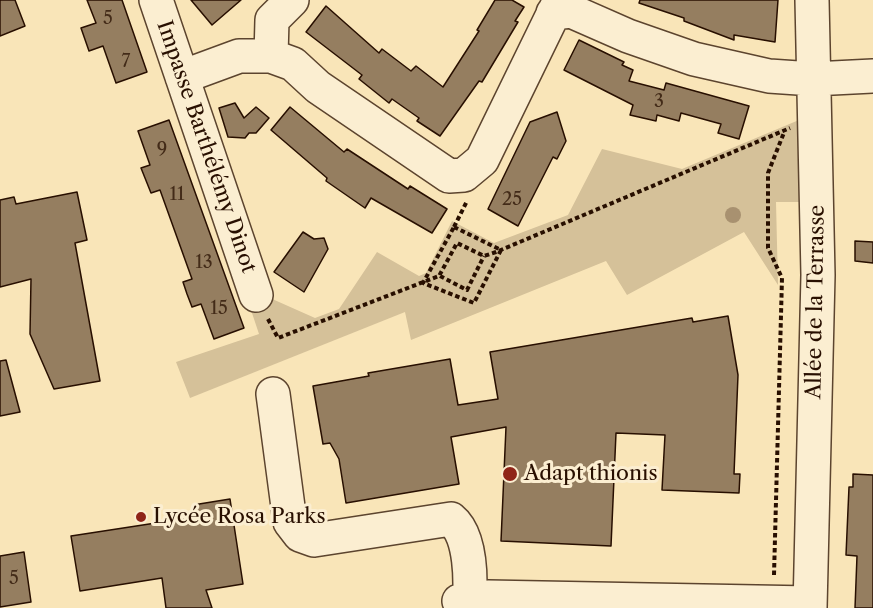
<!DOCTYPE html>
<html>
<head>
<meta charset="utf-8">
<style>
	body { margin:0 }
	canvas { display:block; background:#f9e5b8 }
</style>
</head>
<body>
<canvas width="873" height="608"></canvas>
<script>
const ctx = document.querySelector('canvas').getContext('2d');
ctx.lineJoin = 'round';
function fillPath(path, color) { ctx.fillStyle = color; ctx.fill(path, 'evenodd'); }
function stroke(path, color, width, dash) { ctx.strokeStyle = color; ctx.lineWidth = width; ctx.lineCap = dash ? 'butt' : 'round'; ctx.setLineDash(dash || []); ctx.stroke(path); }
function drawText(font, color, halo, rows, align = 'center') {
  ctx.font = font + ' "Libre Caslon Text",serif'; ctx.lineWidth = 6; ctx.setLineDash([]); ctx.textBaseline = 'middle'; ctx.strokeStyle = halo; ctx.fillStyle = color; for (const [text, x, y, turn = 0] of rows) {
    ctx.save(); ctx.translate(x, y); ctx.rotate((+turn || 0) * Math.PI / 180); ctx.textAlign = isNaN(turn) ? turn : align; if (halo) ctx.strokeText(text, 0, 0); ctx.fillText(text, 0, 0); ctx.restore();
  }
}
const green = new Path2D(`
	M799,120L800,202H776L778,285L744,232L627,295L606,261L411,340L405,312L190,398L176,362L259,334L250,307L270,298L315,318L339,309L377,252L419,276L426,273L452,221L494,243L568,215L602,149L682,169Z`);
const building = new Path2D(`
	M0,0H15L25,26L0,36Z
	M87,0H122L147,72L116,83L103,46L89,51L81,28L96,23Z
	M191,0H241L212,25Z
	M495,0H512L524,7L515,21L518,22L482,82L479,81L440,136L417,121L419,118L392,99L389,103L359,79L362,75L306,32L326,6L379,53L382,49L411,71L416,66L443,87L479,31L477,30Z
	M640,0H778L775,42L734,35V40L684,21V18L639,3Z
	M579,40L624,62L622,65L633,70L629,81L664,90L666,83L749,106L739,139L718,133L721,124L681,113L679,121L657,115L656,121L630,115L633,105L564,70Z
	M235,103L244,118L256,107L269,118L256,133H249L245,138L228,137L219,108Z
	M290,107L344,152L347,149L408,189L410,186L447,209L432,233L371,198L365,208L326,181L327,178L271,130Z
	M557,112L566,141L557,159L553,157L518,226L488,209L530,122Z
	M169,120L244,328L214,339L201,304L192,307L187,294L183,282L192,279L160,190L151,193L141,168L150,165L138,131Z
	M77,192L87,240L75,243L100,381L54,389L30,334L31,279L0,287V200L14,197L16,204Z
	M303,232L314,239L324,238L328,249L304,292L274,272Z
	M855,241L873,242V263L855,261Z
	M728,316L738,375L734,474H740L739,493L662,490L665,435L616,433L611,546L501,541L506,427L451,437L459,484L346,503L339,459L330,443L323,444L313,386L369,376L368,373L450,359L458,405L498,399L490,352L692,318L693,322Z
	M6,360L20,412L0,416V361Z
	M853,474L873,475V608H855L857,556L846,555L849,487H853Z
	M230,499L243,584L206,590L212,608H166L162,578L80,591L71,536L195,517L193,505Z
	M24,552L31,602L0,607V556Z`);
const path = new Path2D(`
	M454,227L501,250L474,303L423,283Z
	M454,227L467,201
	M440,276L467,290L484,256
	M268,319L278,338L439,276L457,243L484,256L496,252L790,128
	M774,575L782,278L768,248V173L785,130`);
const minor = new Path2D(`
	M156,0L256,295
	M553,13L571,11L628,36L694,59L769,76L813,79L873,76
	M271,56L293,64L318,87L449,176L464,175L482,160L560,0
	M182,77L239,56H271L272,20L292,0
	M273,394L290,522L300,535L314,540L451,519C472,536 471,583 469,608
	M459,601L488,597L810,603
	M810,608L818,275L812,0`);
const trees = [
	[733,215]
];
const markers = [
	[510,474,8,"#8f2418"],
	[141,517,6,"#8f2418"]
];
const numberNames = [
	["5",108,19],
	["7",126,62],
	["3",659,102],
	["9",162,150],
	["11",177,195],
	["25",512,200],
	["13",204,263],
	["15",219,309],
	["5",14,579]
];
const streetNames = [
	["Impasse Barthélémy Dinot",206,147,71],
	["Allée de la Terrasse",816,302,-89]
];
const poiNames = [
	["Adapt thionis",524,474],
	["Lycée Rosa Parks",153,517]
];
fillPath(green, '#d5c199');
fillPath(building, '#957e60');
stroke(building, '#280f00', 1.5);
stroke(minor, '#5c442e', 36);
stroke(path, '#280f00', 4, [4.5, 3]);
stroke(minor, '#fbeed1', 33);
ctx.fillStyle = '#a89170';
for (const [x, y] of trees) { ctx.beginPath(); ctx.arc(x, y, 8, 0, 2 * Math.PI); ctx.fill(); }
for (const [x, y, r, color] of markers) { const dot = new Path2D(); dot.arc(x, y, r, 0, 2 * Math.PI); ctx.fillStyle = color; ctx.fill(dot); stroke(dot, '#fbeed1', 2); }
drawText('18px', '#432b18', null, numberNames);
drawText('21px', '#280f00', '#fbeed1', streetNames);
drawText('21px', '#280f00', '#fbeed1', poiNames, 'left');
</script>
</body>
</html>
